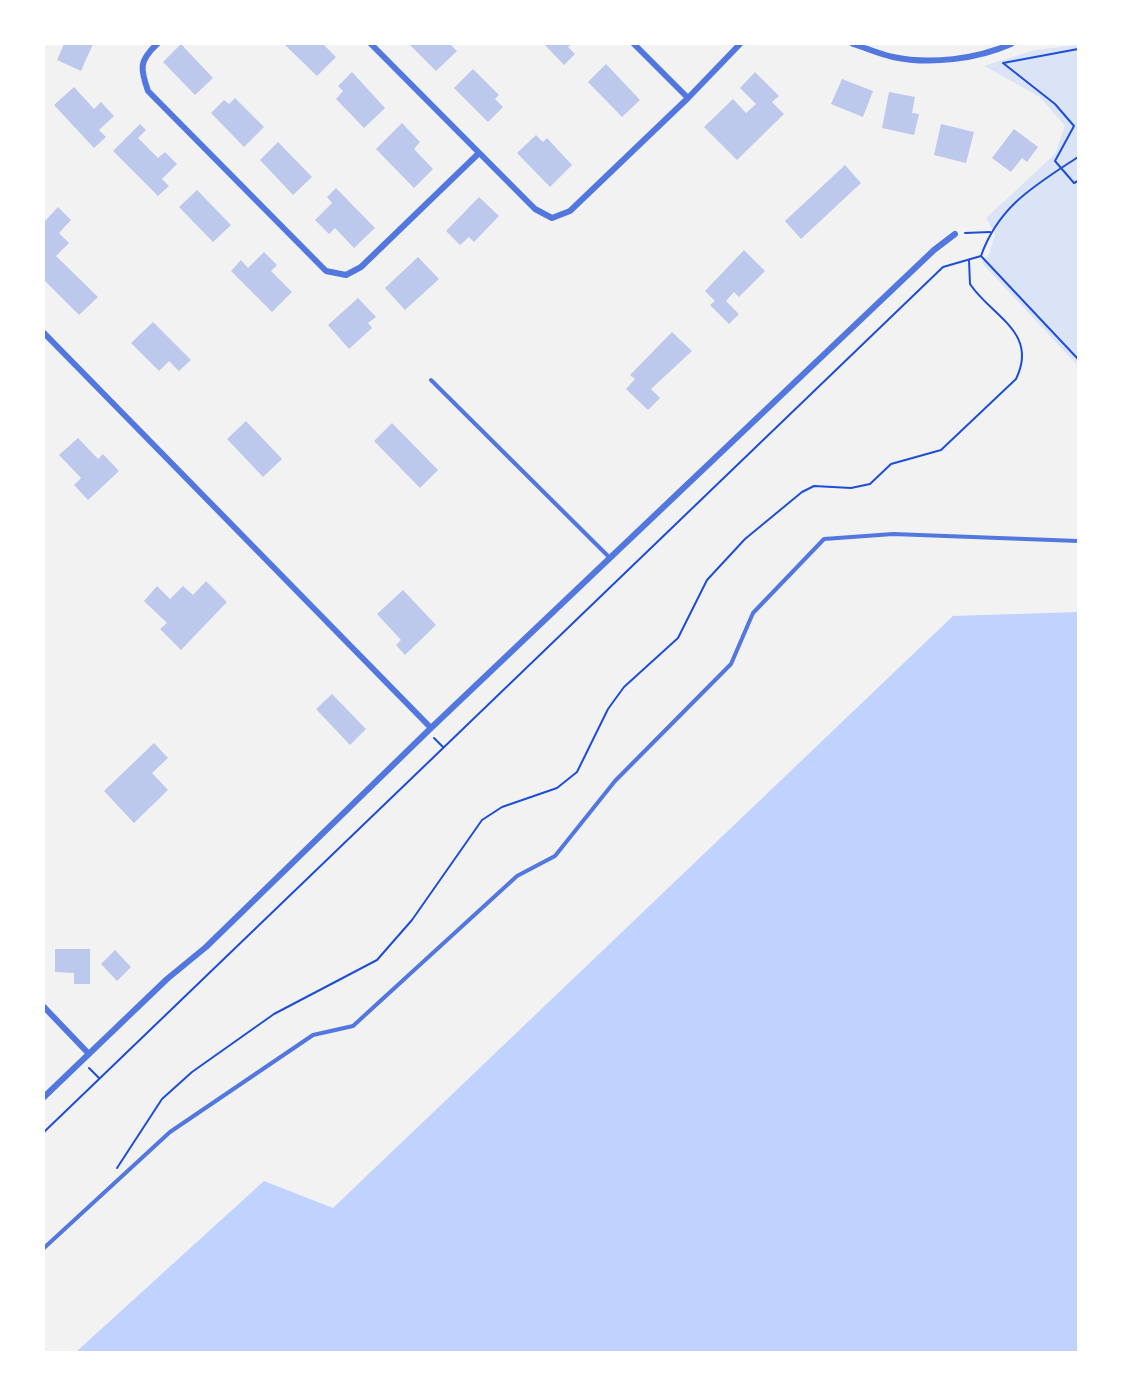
<!DOCTYPE html>
<html>
<head>
<meta charset="utf-8">
<style>
	body { margin:0 }
	#map { position:relative; width:1122px; height:1396px; overflow:hidden; background:#f2f2f2; font-family:"Fira Sans",sans-serif }
	canvas { display:block }
	.frame { position:absolute; inset:0; border:45px solid #fff; pointer-events:none }
</style>
</head>
<body>
<div id="map">
<canvas width="1122" height="1396"></canvas>
<div class="frame"></div>
</div>
<script>
const ctx = document.querySelector('canvas').getContext('2d');
ctx.lineJoin = 'round';
function fillPath(path, color) { ctx.fillStyle = color; ctx.fill(path, 'evenodd'); }
function stroke(path, color, width, dash) { ctx.strokeStyle = color; ctx.lineWidth = width; ctx.lineCap = dash ? 'butt' : 'round'; ctx.setLineDash(dash || []); ctx.stroke(path); }
const green = new Path2D(`
	M1078,45V366L982,263L989,254L995,234L986,218L1055,154L1065,126L1040,97L984,66L1035,50Z`);
const water = new Path2D(`
	M1078,612V1352H76L264,1181L333,1208L953,616Z`);
const building = new Path2D(`
	M64,44H93L81,71L57,60Z
	M181,44L213,78L195,95L163,62Z
	M284,44H323L336,57L317,76Z
	M409,44H450L457,51L436,71Z
	M544,44H572L568,47L575,54L564,65Z
	M606,64L640,100L622,117L588,82Z
	M473,69L499,95L495,99L503,107L488,122L454,88Z
	M352,72L385,108L364,128L336,99L343,91L338,86Z
	M755,72L779,96L772,102L784,114L737,160L704,127L733,99L746,113L756,104L740,88Z
	M842,79L873,91L863,117L831,104Z
	M74,87L94,109L101,102L114,116L99,130L106,137L94,148L54,105Z
	M889,92L915,97L912,113L919,114L914,135L882,128Z
	M235,98L264,127L244,147L211,113L224,100L229,104Z
	M402,123L420,142L414,149L433,169L414,188L376,149Z
	M140,124L146,130L138,138L158,158L165,152L177,164L162,179L169,186L158,196L113,151Z
	M941,124L974,132L966,163L934,155Z
	M1014,129L1038,147L1027,162L1022,158L1011,172L992,158Z
	M536,135L543,142L547,138L572,165L550,187L517,153Z
	M278,142L312,177L293,195L260,160Z
	M845,165L861,183L801,239L785,221Z
	M336,188L375,228L354,248L335,228L329,234L315,220L332,203L327,197Z
	M197,190L231,225L213,242L179,207Z
	M479,197L499,216L474,242L469,237L460,245L446,231Z
	M58,207L71,220L59,233L69,243L56,256L98,297L79,315L44,280V222Z
	M744,250L765,271L739,297L734,292L726,301L739,314L729,324L710,305L715,301L705,291Z
	M264,252L277,265L271,271L292,292L272,312L231,271L241,260L248,268Z
	M418,257L439,279L405,310L385,288Z
	M358,298L376,317L368,323L372,328L349,349L328,325Z
	M153,322L191,360L179,371L169,361L159,371L131,343Z
	M672,332L692,351L651,389L660,398L648,410L626,389L635,379L630,375Z
	M246,421L282,459L263,477L227,439Z
	M392,423L438,470L420,488L374,441Z
	M78,438L98,459L103,454L119,471L88,500L74,485L81,478L59,455Z
	M206,581L227,602L181,650L160,629L167,623L144,601L157,586L170,599L183,586L193,595Z
	M403,590L436,625L405,655L396,645L401,640L377,614Z
	M332,694L366,729L350,745L316,709Z
	M154,743L168,758L152,773L168,790L134,823L104,791Z
	M55,949H90V984H74V973L55,972Z
	M115,950L131,967L117,981L101,964Z`);
const path = new Path2D(`
	M1003,63L1055,104L1074,126L1055,161L1074,183L1078,181
	M1003,63L1078,49
	M1078,157C1036,185 999,205 981,256L1078,359
	M965,233L990,232
	M434,738L443,747
	M89,1068L99,1078
	M44,1132L943,267L981,256
	M117,1168L162,1099L192,1072L274,1014L377,960L412,920L482,820L502,807L557,788L577,772L608,709L624,687L678,638L707,580L745,539L802,492L814,486L851,488L870,484L891,464L941,450L1016,379C1039,332 991,316 970,284L969,260`);
const service = new Path2D(`
	M431,380L610,558
	M44,1248L170,1132L313,1035L353,1026L517,876L555,856L615,781L731,664L753,613L824,539L893,534L1078,541`);
const minor = new Path2D(`
	M157,44C139,61 140,68 148,91L326,271L346,275L361,267L479,153
	M371,44L535,209L552,218L570,211L688,98L740,44
	M634,44L688,98
	M853,44C866,48 879,54 893,57C930,65 977,59 1011,44
	M44,333L431,728
	M44,1007L89,1054
	M44,1097L167,979L206,947L431,728L934,250L955,234`);
fillPath(green, '#dbe4f7');
fillPath(water, '#bfd3fe');
fillPath(building, '#bdc9ec');
stroke(path, '#1d4ed8', 2);
stroke(service, '#5277de', 4);
stroke(minor, '#5277de', 6);
</script>
</body>
</html>
